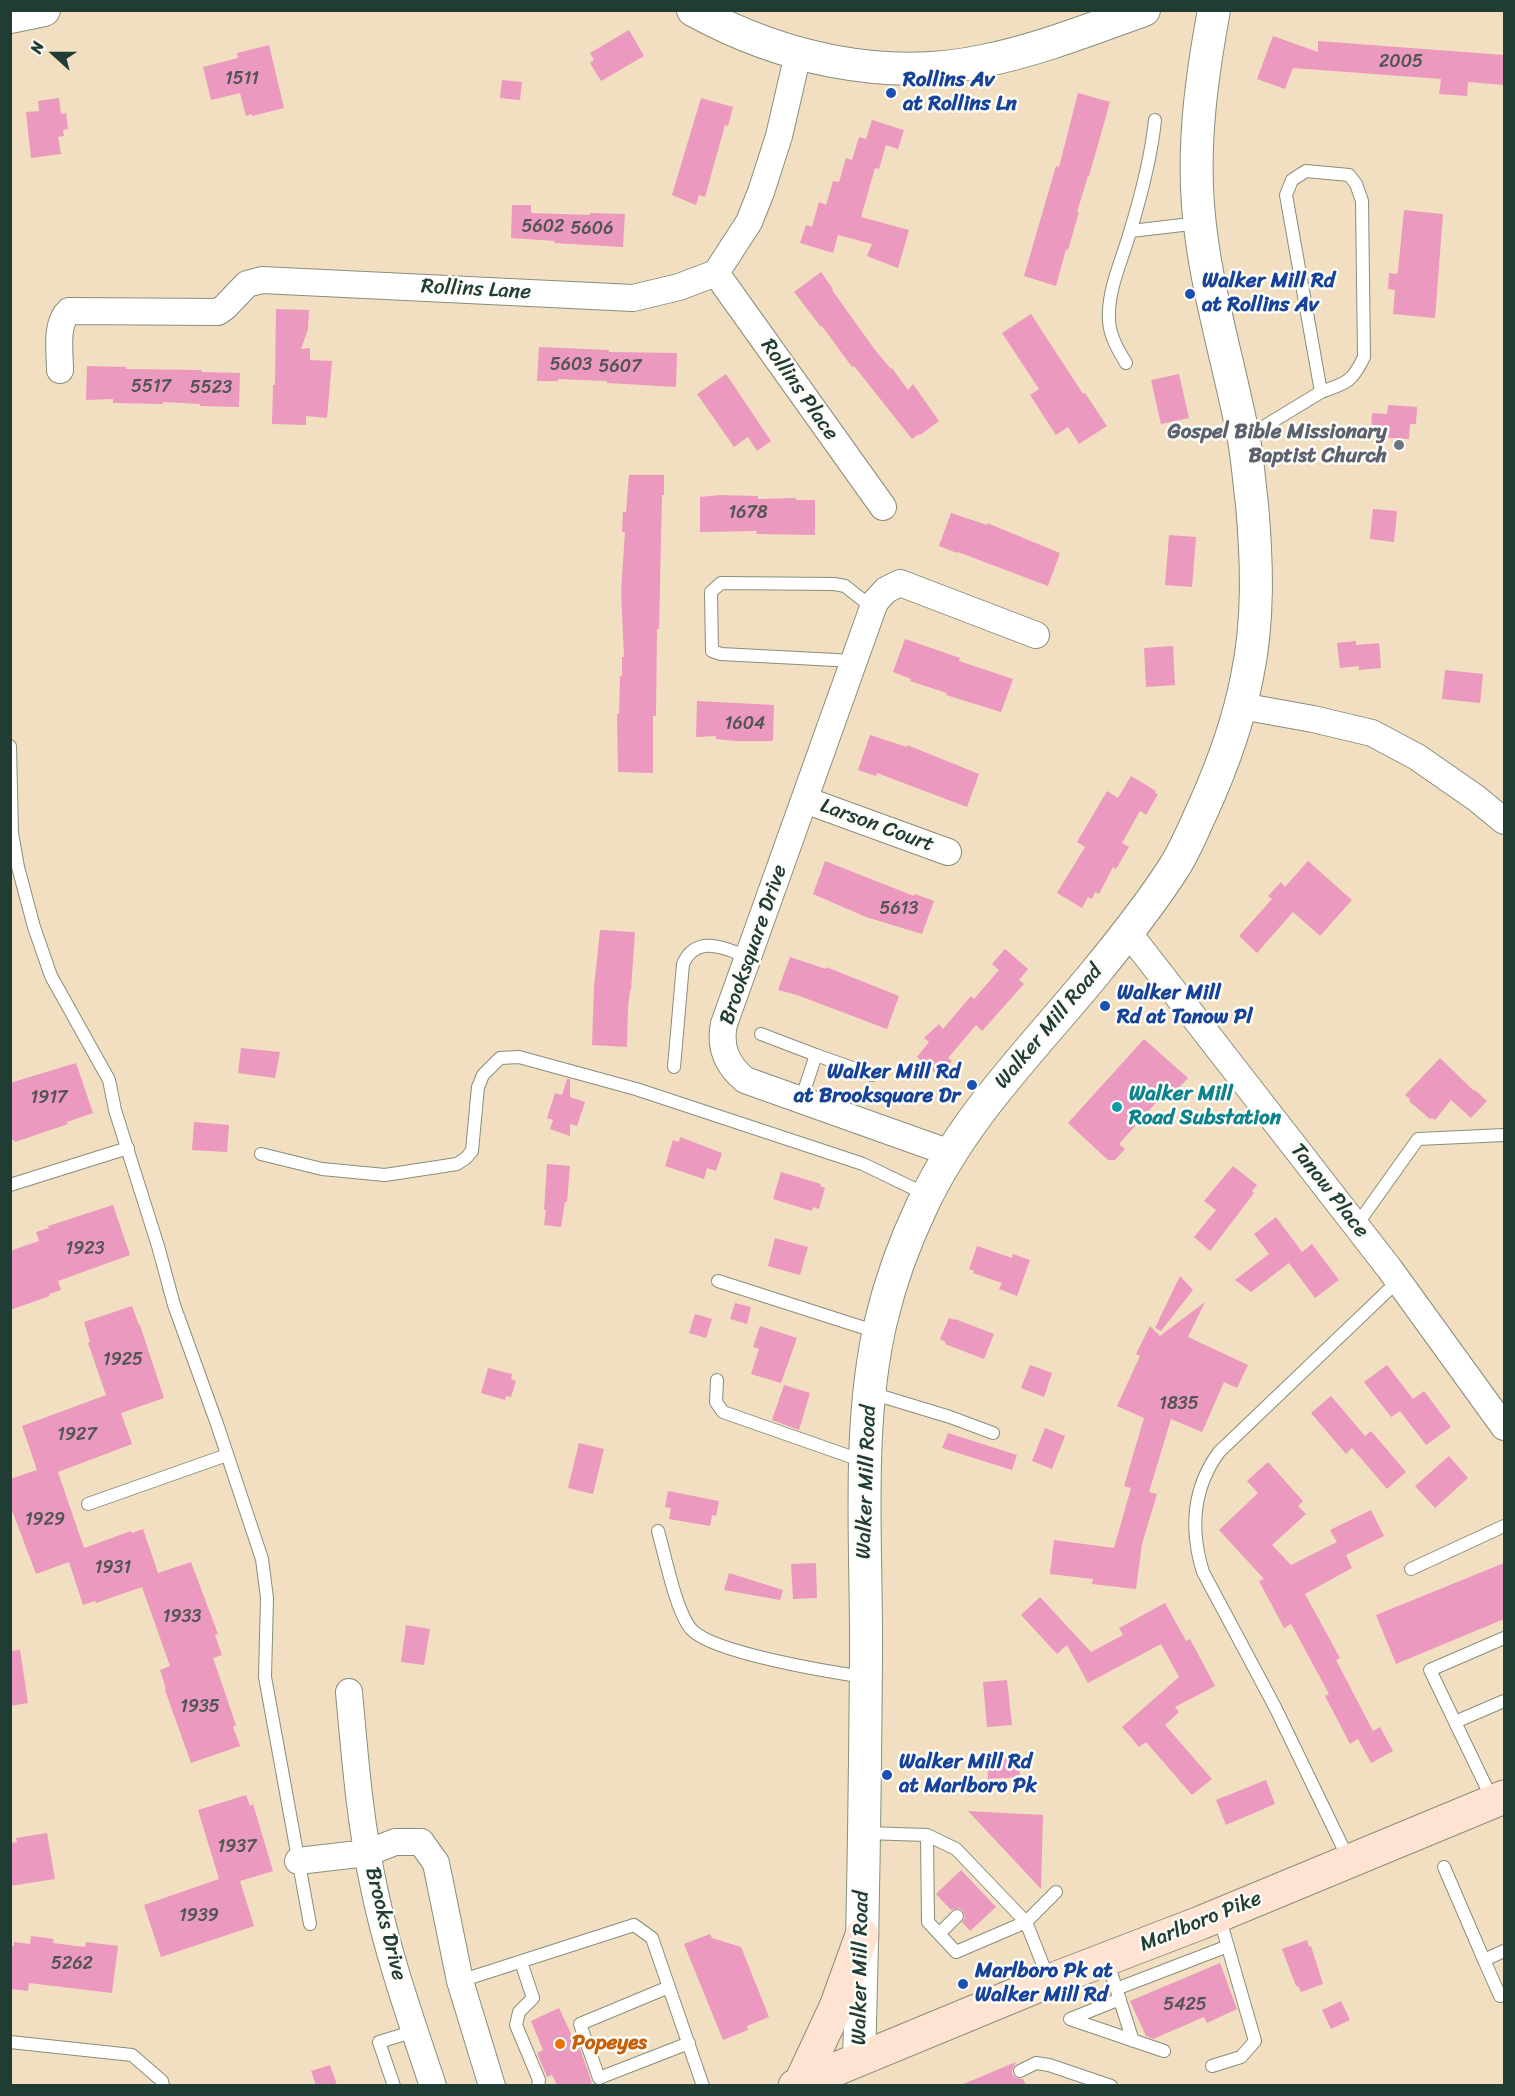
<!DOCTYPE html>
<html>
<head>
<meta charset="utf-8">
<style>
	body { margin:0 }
	#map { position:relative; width:1515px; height:2096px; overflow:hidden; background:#f2dfc1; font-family:Sriracha,sans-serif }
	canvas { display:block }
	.frame { position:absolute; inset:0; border:12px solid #1f3d34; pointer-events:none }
	.north { position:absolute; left:24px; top:24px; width:60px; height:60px; -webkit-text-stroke:4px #fdfcf7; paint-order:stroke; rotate:291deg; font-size:16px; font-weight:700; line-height:24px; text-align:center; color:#1f3d34 }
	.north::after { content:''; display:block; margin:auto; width:21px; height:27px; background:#1f3d34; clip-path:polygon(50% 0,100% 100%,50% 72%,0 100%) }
</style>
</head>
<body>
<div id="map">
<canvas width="1515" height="2096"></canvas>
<div class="frame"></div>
<div class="north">N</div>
</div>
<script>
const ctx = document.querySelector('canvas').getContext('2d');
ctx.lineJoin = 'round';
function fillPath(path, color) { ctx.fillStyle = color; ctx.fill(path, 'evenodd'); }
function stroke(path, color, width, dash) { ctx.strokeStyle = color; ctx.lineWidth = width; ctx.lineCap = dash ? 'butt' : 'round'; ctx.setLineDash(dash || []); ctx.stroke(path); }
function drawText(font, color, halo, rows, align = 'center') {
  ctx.font = font + ' Sriracha,sans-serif'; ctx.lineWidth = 5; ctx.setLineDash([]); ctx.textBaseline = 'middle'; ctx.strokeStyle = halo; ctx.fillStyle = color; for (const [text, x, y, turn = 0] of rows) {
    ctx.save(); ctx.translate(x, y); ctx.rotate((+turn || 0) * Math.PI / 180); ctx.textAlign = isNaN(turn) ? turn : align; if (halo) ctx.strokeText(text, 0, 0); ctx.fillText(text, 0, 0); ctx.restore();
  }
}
const building = new Path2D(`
	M629,30L644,56L601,81L590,63L594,60L590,53Z
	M1273,36L1318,52V41L1504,55V85L1468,82L1467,96L1439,94L1441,79L1293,68L1285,89L1257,79Z
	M269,45L284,108L252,116V114L246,116L240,93L211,100L203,67L238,58L237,53Z
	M502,80L522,82L520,100L500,98Z
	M1078,93L1110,102L1089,176H1088L1077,212H1079L1068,250L1066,249L1056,286L1024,276L1056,166L1059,167Z
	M59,98L61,114L66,113L68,129L63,130L64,136L58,137L61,154L31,158L26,112L39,111L38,101Z
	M701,98L733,107L728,126L725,125L705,197L699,195L696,205L672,195Z
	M872,120L904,130L898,149L886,145L879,169L875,168L861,217L909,230L898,268L867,256L872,244L838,235L833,253L800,243L806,225L812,227L819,202L826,205L833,181L839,182L846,158L852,160L859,137L866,139Z
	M512,205H531V213L590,215V213L625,214L623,247L554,243L555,241L511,238Z
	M1404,210L1443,214L1435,318L1393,314L1395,290L1388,289L1389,273L1397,274L1398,271Z
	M821,272L833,289L832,290L875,350L891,369L892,368L908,390L913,384L939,421L920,435L919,434L912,439L854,366L852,367L822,326L821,327L794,292Z
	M276,309L309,310L308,329L301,349L310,348V360L332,361L327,418L306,416V425L272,424L273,385H275Z
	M1031,314L1083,394L1085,393L1107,426L1079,444L1068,427L1056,435L1030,395L1039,389L1002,333Z
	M539,347L609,350V352L677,353L676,387L607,383V381L558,379V381H537Z
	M87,366L126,367V369L202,370V372L240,373L239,407L200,406V404L163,402V404L113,403V399L86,400Z
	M726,374L771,441L757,451L748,437L734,447L697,394Z
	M1179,374L1189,418L1161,424L1151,380Z
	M1388,405L1417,407L1416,424H1410L1409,439L1377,437V434H1371L1372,413L1387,414Z
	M629,475H664V495H662L659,629H657L656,716H653V773L618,772L617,714H619L620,676H622V657H624L621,591L625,532H622L623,512H626Z
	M719,495L758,496V499L796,498V500H815V535L756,534L757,531L700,532V497Z
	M1373,509L1397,511L1394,542L1370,539Z
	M951,513L987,525V523L1060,553L1048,586L958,552L957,553L939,546Z
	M1169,535L1196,537L1192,587L1165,585Z
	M905,639L960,658L959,661L1013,679L1001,712L946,695L947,693L910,681L911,679L893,672Z
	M1356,641V645L1379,643L1381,668L1359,670V666L1340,668L1337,643Z
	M1173,646L1175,685L1146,687L1144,648Z
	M1445,670L1483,674L1480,703L1442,699Z
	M697,701L774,705L773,741H735L716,739V736L696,737Z
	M870,735L907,747V745L979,774L967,807L877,773L876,776L858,770Z
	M1131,776L1156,791L1155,793L1158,794L1146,815L1140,811L1122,843L1129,847L1116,869L1113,867L1099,894L1095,892L1092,899L1088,897L1082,908L1057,893L1085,847L1077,842L1107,791L1118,798Z
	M825,861L914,896L915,894L934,901L922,934L866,917L813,894Z
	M1308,861L1352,900L1320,936L1293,912L1257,953L1239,936L1272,899L1268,896L1281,882L1285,887Z
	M600,930L635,932L631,990H630L628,1008L627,1047L592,1045L594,987Z
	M1005,949L1028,969L1019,980L1024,984L982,1031L976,1025L948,1058L952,1061L939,1076L917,1057L929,1042L924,1038L939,1024L943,1029L971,996L974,999L999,970L992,964Z
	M790,957L826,969V967L899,996L887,1029L797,995L778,990Z
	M1144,1039L1188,1078L1175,1092L1170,1087L1119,1144L1125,1149L1115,1160H1108L1068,1123Z
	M241,1048L280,1052L275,1078L238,1073Z
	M1440,1058L1474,1091L1475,1090L1487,1101L1471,1118L1451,1100L1435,1120L1432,1118L1430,1119L1409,1101L1410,1099L1405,1095Z
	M76,1063L93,1113L67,1122L68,1124L15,1142L14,1140L10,1141V1083Z
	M567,1079H570V1097L585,1102L577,1126L570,1124V1136L550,1129L553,1120L547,1118L555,1093L562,1095Z
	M194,1122L229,1125L227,1152L192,1150Z
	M680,1137L722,1153L716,1171L707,1168L704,1179L665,1166L673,1140L679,1142Z
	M547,1164L570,1166L567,1202H565L561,1227L544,1225L546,1210H544Z
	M1233,1166L1257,1185L1252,1191L1254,1193L1210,1251L1194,1237L1216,1210L1204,1201Z
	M781,1172L821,1184L820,1186L825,1188L819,1209L813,1207L812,1211L773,1199Z
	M113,1205L130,1255L58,1281L61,1290L49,1294L50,1296L10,1310V1251L39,1241L36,1232L49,1228L48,1226Z
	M1276,1217L1302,1252L1312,1244L1339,1280L1315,1298L1289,1263L1251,1292L1235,1280L1269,1254L1254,1234Z
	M775,1238L808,1247L800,1275L768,1266Z
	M977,1246L1012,1258L1013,1254L1030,1260L1017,1296L999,1289L1002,1283L973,1273L974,1271L969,1269Z
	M1180,1276L1193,1290L1161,1331L1155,1328Z
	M1205,1302L1188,1337L1248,1365L1237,1388L1224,1382L1202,1432L1171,1419L1149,1492L1157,1494L1142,1544L1136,1589L1092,1584L1093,1579L1050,1574L1054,1540L1114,1548L1131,1488L1124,1486L1144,1418L1117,1406L1140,1356L1136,1354L1150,1326L1160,1336Z
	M735,1303L751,1307L747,1324L730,1319Z
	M132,1306L139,1325H140L164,1398L121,1413L132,1444L58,1472L84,1548L131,1531L132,1533L143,1529L158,1573L191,1562L218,1634L215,1635L222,1655L213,1658L236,1725L233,1727L240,1746L191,1763L165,1690L166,1689L160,1670L170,1666L142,1587L96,1603L95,1601L83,1605L69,1562L36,1574L10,1505V1479L37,1470L22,1426L106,1395L88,1343L90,1342L84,1322Z
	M695,1314L712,1319L706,1338L689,1333Z
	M949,1318L955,1320V1319L994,1334L984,1359L945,1344L946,1342L940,1339Z
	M760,1326L797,1338L781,1383L751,1374L759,1349L753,1347Z
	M1030,1365L1052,1373L1044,1397L1021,1388Z
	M1387,1365L1413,1399L1424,1391L1451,1427L1426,1445L1400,1411L1391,1417L1364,1382Z
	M488,1368L512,1374L511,1379L516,1381L511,1397L506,1396L505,1400L481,1393Z
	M784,1385L810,1393L799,1430L772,1420Z
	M1331,1396L1365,1436L1371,1431L1406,1472L1387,1489L1352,1448L1346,1454L1311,1413Z
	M1045,1428L1065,1436L1052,1469L1032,1461Z
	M948,1433L1017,1455L1012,1470L942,1448Z
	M579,1443L604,1449L593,1494L568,1488Z
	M1449,1456L1468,1478L1435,1508L1415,1486Z
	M1268,1462L1303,1501L1298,1506L1306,1514L1272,1545L1291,1565L1337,1542L1330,1530L1371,1510L1384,1536L1346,1555L1352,1568L1305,1594L1340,1658L1336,1660L1373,1731L1380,1727L1393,1751L1371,1763L1358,1739L1350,1744L1325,1696L1329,1694L1291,1624L1284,1628L1259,1581L1264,1579L1219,1530L1258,1493L1247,1481Z
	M668,1491L719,1501L716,1516L712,1515L710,1526L669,1519L671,1508L665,1507Z
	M816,1563L817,1598L793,1599L791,1564Z
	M1504,1563V1619L1396,1664L1376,1615Z
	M729,1573L783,1590L780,1600L724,1590Z
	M1040,1597L1091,1652L1123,1635L1119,1628L1165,1603L1186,1641L1190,1639L1215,1686L1175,1707L1179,1712L1165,1725L1212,1779L1192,1795L1146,1742L1139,1747L1122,1727L1179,1677L1161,1644L1088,1683L1067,1645L1057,1654L1021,1615Z
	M406,1625L430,1629L424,1665L401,1662Z
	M20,1650L28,1703L10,1706V1651Z
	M1007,1680L1012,1725L987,1727L983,1682Z
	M1019,1757L1020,1777L988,1779L987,1758Z
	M1266,1780L1275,1804L1226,1825L1216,1800Z
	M246,1795L250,1806L253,1804L273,1871L240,1881L254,1926L161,1957L144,1905L219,1879L198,1810Z
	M968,1811L1043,1815L1041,1889Z
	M47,1833L55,1879L10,1886V1843L17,1842L16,1838Z
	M961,1870L996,1907L970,1931L962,1922L965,1918L963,1911L959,1908L951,1910L936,1894Z
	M710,1934L712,1938L741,1947L769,2017L747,2026L748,2030L723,2040L684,1944Z
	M31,1936L54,1939L53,1943L85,1947L86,1942L118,1946L112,1993L29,1983L28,1991L10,1989V1946H14V1942L30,1944Z
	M1307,1940L1309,1947L1311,1946L1323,1984L1301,1992L1298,1986H1296L1282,1949Z
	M1220,1963L1237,2009L1207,2023L1204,2017L1153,2039L1146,2036L1130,2001Z
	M1341,2001L1350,2020L1331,2029L1322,2010Z
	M559,2008L573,2038L576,2037L592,2083L586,2085H557L552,2075L547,2077L537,2053L543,2050L531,2021Z
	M1016,2062L1012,2070V2074L1016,2078L1023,2079L1026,2085H961Z
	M330,2065L337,2085H316L311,2071Z`);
const service = new Path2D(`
	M1131,231L1199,223
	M1126,363C1118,350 1110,336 1109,321C1107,291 1122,260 1130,232C1141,196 1151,158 1155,120
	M1245,438L1321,392L1286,195L1292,180L1306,171L1349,175L1356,184L1362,201L1364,357C1352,382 1347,383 1321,392
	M855,661L721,654L712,651L711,592L721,583L834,584L845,586L873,608
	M10,746L12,833L18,867L34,927L51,976L109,1080L115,1110L158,1246L174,1305L217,1424L262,1559L267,1598L265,1677L310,1924
	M761,1034L816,1055L801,1100
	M816,1055L872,1075
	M674,1067L683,964C696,934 725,948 748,957
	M261,1154L322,1169L385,1175L457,1164L466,1158L472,1151L478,1087L483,1075L500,1058L519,1057L636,1089L863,1164L927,1195
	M10,1185L128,1148
	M1356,1226L1418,1139L1504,1135
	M718,1281L877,1332
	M717,1380L716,1402L723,1412L863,1461
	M871,1393L950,1417L993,1433
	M88,1504L227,1455
	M658,1531C665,1555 676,1613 692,1630C714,1653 830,1672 864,1677
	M1411,1569L1504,1526
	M1455,1722L1504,1701
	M1493,1801L1430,1670L1504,1638
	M865,1833L927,1835L956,1849L1026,1922L1056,1892
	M927,1835L928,1922L956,1952L1026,1922L1049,1980
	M1349,1860L1275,1707L1203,1572C1190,1530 1192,1489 1219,1452L1399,1280
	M1444,1867L1484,1960L1504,1951
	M939,1934L957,1916
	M1107,1960L1133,2041
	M1484,1960L1500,1996L1504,1994
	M521,1962L533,1998L519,2012L516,2025L539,2080L538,2086
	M460,1981L634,1925L652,1938L703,2086
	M669,1987L580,2024L599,2078L689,2043
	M1116,1989L1228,1946
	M1120,1999L1070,2019L1164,2051
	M10,2042L132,2055L162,2081L163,2086
	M1212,2066L1241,2057L1255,2041L1219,1916
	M1020,2071L1036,2063L1049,2065L1111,2086
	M394,2086L379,2042L415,2031`);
const minor = new Path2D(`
	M716,273L883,507
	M60,370C60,352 55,324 69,311L218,312L225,307L247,284L262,280L633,298L679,287L716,273L749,222L761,192L779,136L798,54
	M1241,706L1313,719L1372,733L1417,757L1476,798L1504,821
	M805,800L948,852
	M1127,931L1389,1268L1504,1427
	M950,1153L745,1080C727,1065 719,1048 724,1024L875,602L886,590L900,583L1036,635
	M349,1692C355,1758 360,1823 374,1888C388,1955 411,2020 433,2086
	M298,1861L367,1853L395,1842H421L436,1863L460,1981L492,2086`);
const tertiary = new Path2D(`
	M693,10C780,58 885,82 983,61C1038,50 1091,29 1144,10
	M10,17L44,10
	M859,2059C863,1925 865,1791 866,1657C867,1548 856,1428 881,1321C890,1283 904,1244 921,1208C963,1117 1032,1050 1095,973C1122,940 1150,905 1173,869C1185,851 1193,830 1202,811C1222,767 1238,724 1247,677C1259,620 1257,562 1252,504C1249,483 1248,461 1244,440C1229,361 1204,285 1198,205C1193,140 1202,75 1214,10`);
const secondary = new Path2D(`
	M800,2084L836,2007L862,1935
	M795,2086L1049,1981L1200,1923L1504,1797`);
const markers = [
	[891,93,6,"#1a4fb4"],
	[1190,294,6,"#1a4fb4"],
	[1399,445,6,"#6b7280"],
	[1105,1006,6,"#1a4fb4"],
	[972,1085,6,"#1a4fb4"],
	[1117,1107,6,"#0f9aa8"],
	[887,1775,6,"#1a4fb4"],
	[963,1984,6,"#1a4fb4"],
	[560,2044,6,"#e8710a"]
];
const numberNames = [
	["2005",1401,62],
	["1511",242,79],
	["5602",543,227],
	["5606",592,229],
	["5603",571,365],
	["5607",620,367],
	["5517",151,387],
	["5523",211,388],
	["1678",748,513],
	["1604",745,724],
	["5613",899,909],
	["1917",49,1098],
	["1923",85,1249],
	["1925",123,1360],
	["1835",1179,1404],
	["1927",77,1435],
	["1929",45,1520],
	["1931",113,1568],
	["1933",182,1617],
	["1935",200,1707],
	["1937",237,1847],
	["1939",199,1916],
	["5262",72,1964],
	["5425",1185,2005]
];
const transitNames = [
	["Rollins Av",903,81],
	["at Rollins Ln",903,105],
	["Walker Mill Rd",1202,282],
	["at Rollins Av",1202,306],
	["Walker Mill",1117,994],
	["Rd at Tanow Pl",1117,1018],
	["Walker Mill Rd",960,1073,"right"],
	["at Brooksquare Dr",960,1097,"right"],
	["Walker Mill Rd",899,1763],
	["at Marlboro Pk",899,1787],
	["Marlboro Pk at",975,1972],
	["Walker Mill Rd",975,1996]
];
const streetNames = [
	["Rollins Lane",476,290,3],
	["Rollins Place",799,390,55],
	["Larson Court",877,826,20],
	["Brooksquare Drive",754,945,-71],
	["Walker Mill Road",1049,1027,-50],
	["Tanow Place",1329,1191,52],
	["Walker Mill Road",867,1482,-88],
	["Marlboro Pike",1201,1922,-22],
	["Brooks Drive",385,1924,76],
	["Walker Mill Road",861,1968,-89]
];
const worshipNames = [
	["Gospel Bible Missionary",1387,433],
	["Baptist Church",1387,457]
];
const cultureNames = [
	["Walker Mill",1129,1095],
	["Road Substation",1129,1119]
];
const foodNames = [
	["Popeyes",572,2044]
];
fillPath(building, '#eb99be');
stroke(service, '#888e7a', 14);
stroke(minor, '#888e7a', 28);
stroke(tertiary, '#888e7a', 34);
stroke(secondary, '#888e7a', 35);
stroke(service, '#fff', 12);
stroke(minor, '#fff', 26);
stroke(tertiary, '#fff', 32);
stroke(secondary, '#fee3d2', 33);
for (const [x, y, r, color] of markers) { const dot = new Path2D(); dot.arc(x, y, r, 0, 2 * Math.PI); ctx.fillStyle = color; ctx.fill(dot); stroke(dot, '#fdfcf7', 2); }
drawText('18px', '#525456', null, numberNames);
drawText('bold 21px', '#164399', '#fdfcf7', transitNames, 'left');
drawText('21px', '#1f3d34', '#fdfcf7', streetNames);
drawText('bold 21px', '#5b616d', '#fdfcf7', worshipNames, 'right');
drawText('bold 21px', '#0d838f', '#fdfcf7', cultureNames, 'left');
drawText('bold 21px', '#c56008', '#fdfcf7', foodNames, 'left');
</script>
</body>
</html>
